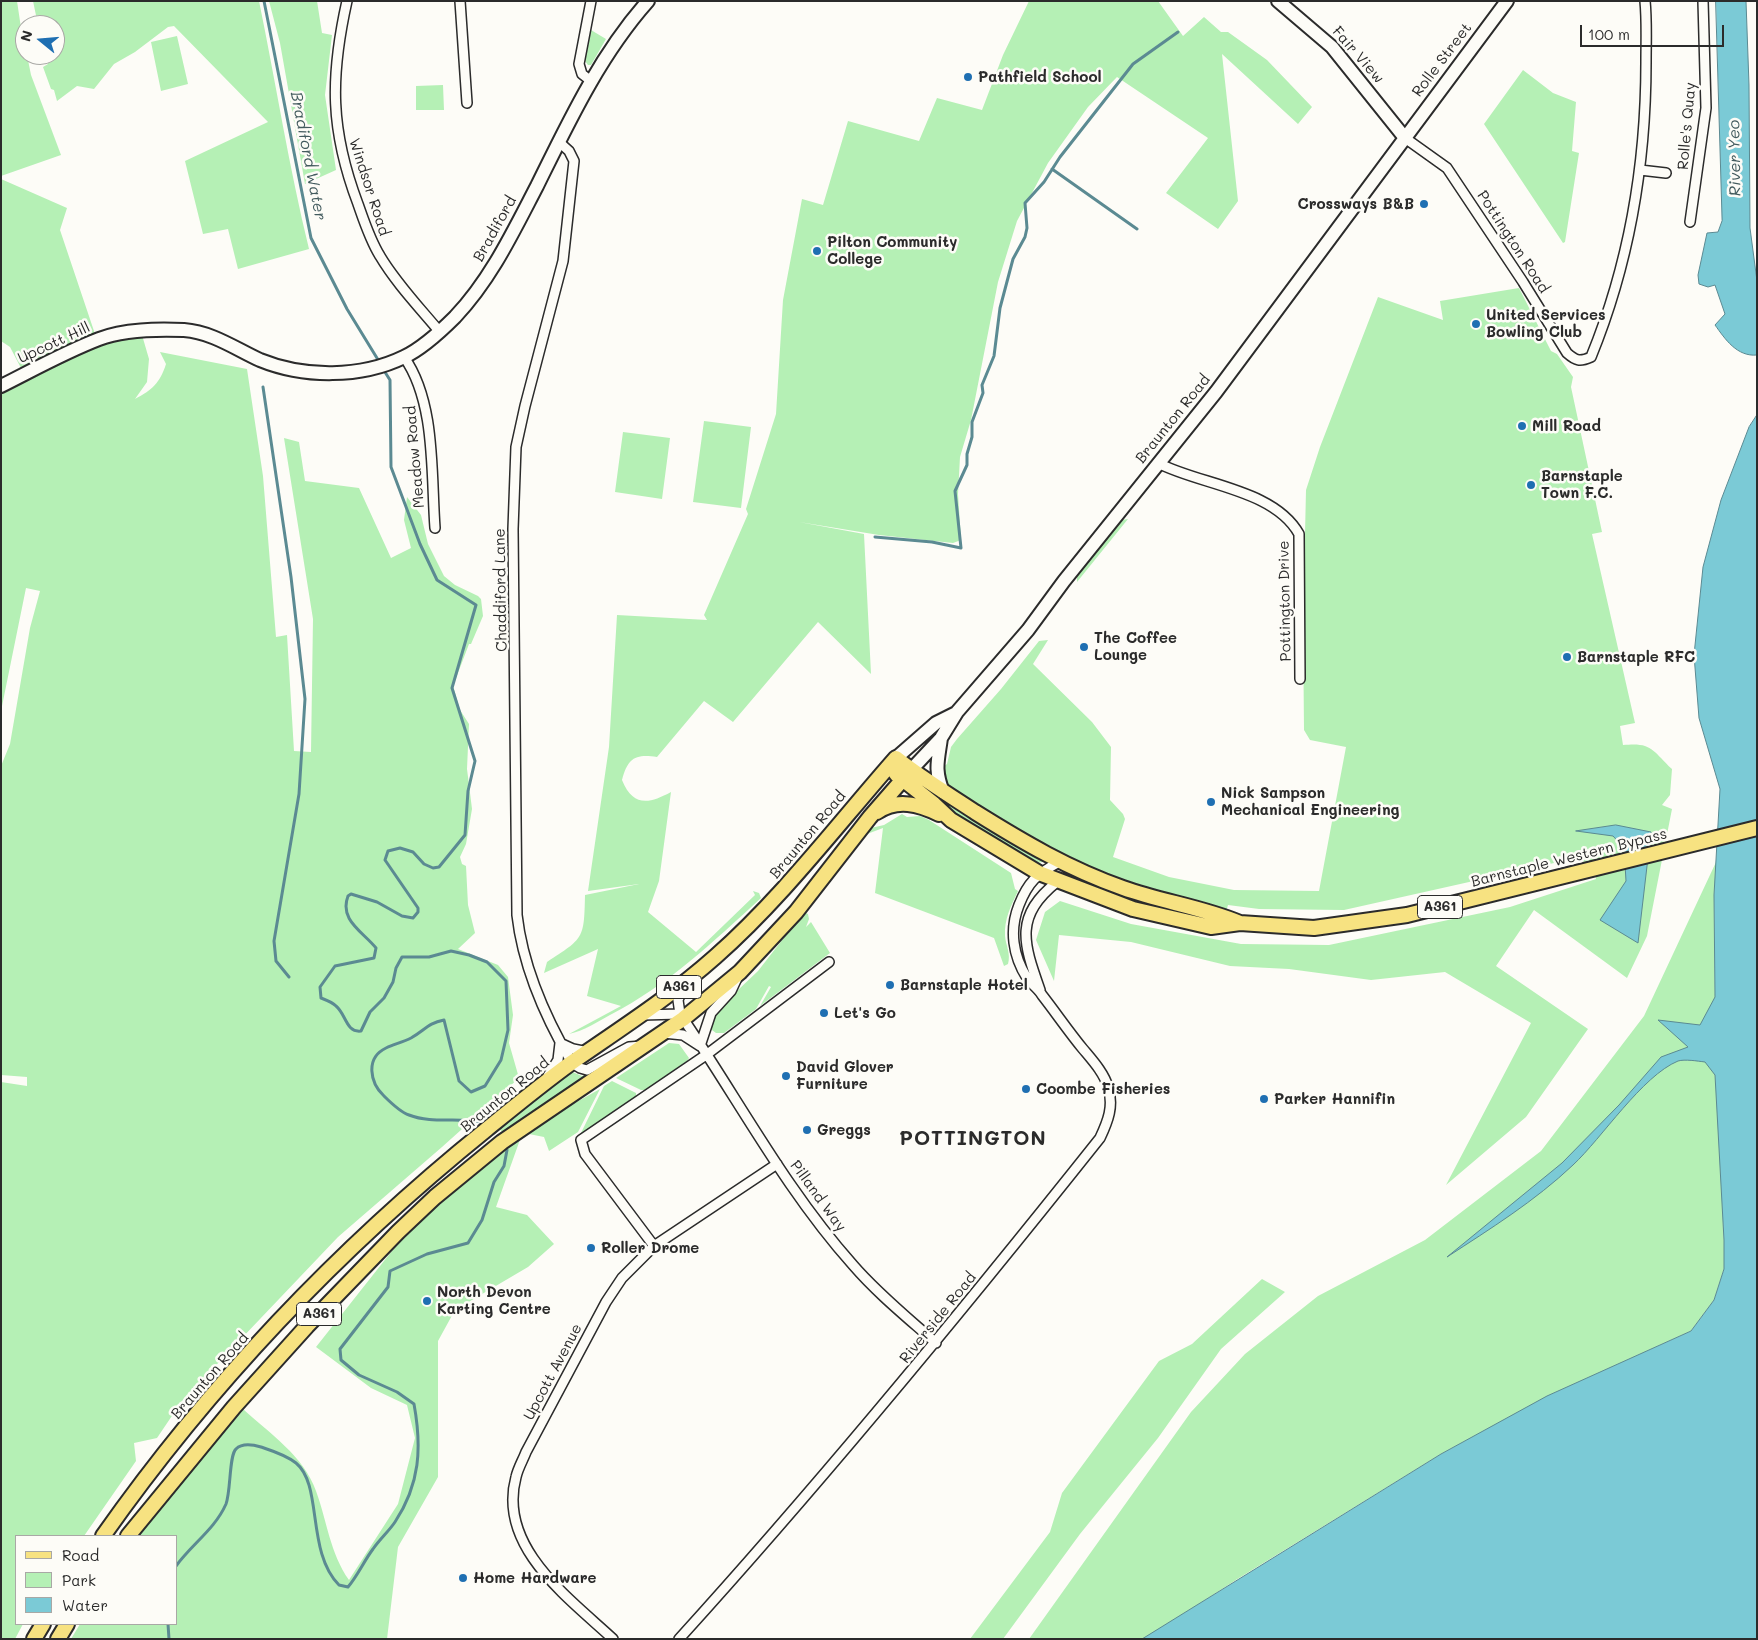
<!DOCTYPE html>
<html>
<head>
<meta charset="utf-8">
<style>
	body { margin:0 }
	#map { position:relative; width:1758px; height:1640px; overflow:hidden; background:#fdfcf7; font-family:Mali,sans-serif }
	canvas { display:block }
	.frame { position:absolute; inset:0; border:2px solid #2b2b2b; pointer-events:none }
	.legend { position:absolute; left:15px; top:1535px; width:162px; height:90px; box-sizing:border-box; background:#fdfcf7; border:1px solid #a9a8a5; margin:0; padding:6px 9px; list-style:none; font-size:15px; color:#2b2b2b }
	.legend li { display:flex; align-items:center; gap:10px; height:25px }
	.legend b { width:25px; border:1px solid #a9a8a5 }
	.north { position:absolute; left:15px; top:15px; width:50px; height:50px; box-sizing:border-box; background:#fdfcf7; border:1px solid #a9a8a5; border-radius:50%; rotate:287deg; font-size:14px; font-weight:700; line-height:20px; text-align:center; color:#2b2b2b }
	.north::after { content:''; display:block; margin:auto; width:18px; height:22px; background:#1f6fb2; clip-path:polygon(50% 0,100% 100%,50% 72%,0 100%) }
	.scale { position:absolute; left:1580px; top:25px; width:144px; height:22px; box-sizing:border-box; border:2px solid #2b2b2b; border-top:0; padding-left:6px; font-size:15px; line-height:18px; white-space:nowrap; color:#2b2b2b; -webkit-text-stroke:4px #fdfcf7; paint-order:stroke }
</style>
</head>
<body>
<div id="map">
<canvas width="1758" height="1640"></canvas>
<div class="frame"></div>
<ul class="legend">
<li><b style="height:6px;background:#f7e281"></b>Road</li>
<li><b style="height:14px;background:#b5f0b5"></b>Park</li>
<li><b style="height:14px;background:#7bcad6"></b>Water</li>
</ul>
<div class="north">N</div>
<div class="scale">100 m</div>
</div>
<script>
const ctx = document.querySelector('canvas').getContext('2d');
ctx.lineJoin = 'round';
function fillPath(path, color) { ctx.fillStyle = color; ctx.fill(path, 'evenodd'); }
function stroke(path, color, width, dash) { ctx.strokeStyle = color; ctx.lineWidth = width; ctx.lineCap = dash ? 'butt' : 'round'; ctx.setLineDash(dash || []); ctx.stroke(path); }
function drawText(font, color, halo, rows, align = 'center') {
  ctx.font = font + ' Mali,sans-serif'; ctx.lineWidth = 5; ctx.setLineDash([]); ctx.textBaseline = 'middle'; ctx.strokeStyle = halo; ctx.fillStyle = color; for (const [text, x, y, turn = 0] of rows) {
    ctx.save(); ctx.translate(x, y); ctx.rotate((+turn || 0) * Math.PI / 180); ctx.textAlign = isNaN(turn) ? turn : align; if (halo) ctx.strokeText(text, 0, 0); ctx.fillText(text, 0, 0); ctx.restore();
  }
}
const green = new Path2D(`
	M1,1H17L25,55H27L31,75L61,155L1,176Z
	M33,1H259C276,84 289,167 309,249L238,269L228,229L203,234L185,161L268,122L174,26L168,27L135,52L114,64L94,89L77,86L57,101L54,90L51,89L43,67L48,64L46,55H55V25H38Z
	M269,1H317L322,33L332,35L325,95L336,170L305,184L280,43Z
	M1029,1H1158L1183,36L1204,17L1221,32H1228L1267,60L1312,107L1298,124L1222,54L1238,201L1218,229L1166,193L1208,138L1117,77L1088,107L1048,163L1017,221L998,282L971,420L960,457L958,494L961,540L953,543L879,535L799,522L864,534L871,674L818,622L733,722L704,701L657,757C635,754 628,758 622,780C633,807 649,804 671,792L659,881L648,912L696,952L755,895L753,891L759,893L761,898C713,942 668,985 610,1015C597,1022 584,1031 569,1034L621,1006L587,996L598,949L544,973L547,962C584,938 584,939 585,895L639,884L588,891L609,747L617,615L707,620L704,615L748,514L746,509L776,414L783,300L802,199L823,205L848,121L919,141L937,98L982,110L1003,55Z
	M591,30L606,39L591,65H588L585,61Z
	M177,36L188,84L161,91L151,42Z
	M1523,70L1553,93L1576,102L1572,151L1579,153L1565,242L1563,243L1484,124Z
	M443,85L444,110H416V86Z
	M1,179L67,208L60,230L95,334L22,370L10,347L1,341Z
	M1519,288L1551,351L1557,354L1573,377L1571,387L1602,532L1592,534L1635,723L1620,726L1623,745C1652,742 1652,750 1672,769L1670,795L1662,805L1672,809L1647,936L1627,978L1534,910L1496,966L1588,1029L1526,1117L1446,1185L1531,1023L1445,972L1371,980L1289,969L1230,966L1131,942L1059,935L1054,981L1036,940L1045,912L1060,901L1131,924L1241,944L1329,945L1510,907L1596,879L1593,862L1563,861L1344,910L1259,909L1228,905L1226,912L1108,878L1028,840L947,786L940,769L947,764L951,747L957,739L1001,689L1039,641L1048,640L1033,664L1092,722L1111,747L1110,800L1123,814L1125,819L1113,857L1169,877L1234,890L1319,891L1346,747L1310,740L1304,730L1303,622L1306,490L1320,447L1378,297L1443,320L1440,301Z
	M142,335L149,359L147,382L135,399C152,390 160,383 166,364L160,352L247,369L263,476L276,637L287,635L294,751L311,752L313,619L284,438L299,442L305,481L359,488L391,558L411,548L404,520L407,497L421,515L428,544L444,576L455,585L478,596L481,599L483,616L471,644H469L453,686L460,710L469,724L467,769L472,809L466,844L460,857L462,864L466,866L468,905L475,933L458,949L498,965L508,977L513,1015L509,1043L519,1078L442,1147L338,1237L182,1401L157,1438L134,1443L136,1461L84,1536H16V1624H23L15,1639H1V1082L27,1086V1077L1,1075V766L10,744L30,628L40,591L26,588L1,711V389L98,345Z
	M704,421L751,427L741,508L693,502Z
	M623,432L670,438L662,499L615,492Z
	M1128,519L1077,582V576L1121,520Z
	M1726,711L1717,1039L1724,1240V1269L1714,1300L1691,1331L1553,1394L1441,1454L1239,1578L1145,1639H1029L1191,1412L1245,1354L1318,1296L1425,1240L1541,1151L1644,1016L1717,860L1714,895L1715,997Z
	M920,783L974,821L1043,862L1036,863L969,823L918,786Z
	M902,814L907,817L920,816L929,820L1011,873L1015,889L1018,891C1011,906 1004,919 1005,936C1006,946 1011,954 1008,964L1004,966L994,938L875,893L883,828L867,834L871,828L884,825Z
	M804,912L808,914L809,919L806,927L811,922L830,953L760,1006L771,987L769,986L756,1009L724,1033H716L712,1030V1020L718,1009L758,971Z
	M669,1043L679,1044L689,1058L687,1061L646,1090H641L616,1078Z
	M594,1070L595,1071L505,1134L498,1128L570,1071L582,1076Z
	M612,1081L636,1093V1096L580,1135L604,1086Z
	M600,1089L578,1132L549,1151L544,1137L529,1134L526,1130Z
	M522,1134L496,1207L527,1215L554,1244L528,1267L455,1310L438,1341V1477L398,1547L387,1639H71L80,1624H176V1536H138L243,1409C269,1433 304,1456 316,1491C327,1521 330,1553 349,1580L398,1504L415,1438L407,1405L371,1388L316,1347L399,1242L469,1175Z
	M1262,1279L1285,1292L1221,1349L1158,1438L1080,1534L1003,1639H970L1050,1532L1062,1493L1159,1361L1192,1344Z`);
const water = new Path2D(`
	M1716,1H1746L1749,85L1750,228L1757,281V355C1737,357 1725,339 1715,325L1725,314L1715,285L1708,287L1699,284L1698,275L1707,233L1718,232L1722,221Z
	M1757,415V1639H1142L1441,1454L1547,1396L1691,1331L1714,1300L1724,1269V1240L1715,1075L1705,1062C1697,1061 1685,1059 1678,1061C1642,1076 1602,1138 1573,1165C1535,1201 1490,1229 1447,1257L1562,1163L1619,1105L1661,1057L1688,1047L1658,1020L1700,1025L1715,997L1714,895L1720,789L1699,718L1694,655L1703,567L1721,500L1749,427Z
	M1616,825L1651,832L1638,943L1600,920L1626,881L1624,848L1613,836L1576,831Z`);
const stream = new Path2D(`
	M264,1L311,238L347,309L380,363
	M1052,169L1137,229
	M383,369L390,380L391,467L420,544L437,580L476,605L452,688L475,761L468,791L465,835L439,867L433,868L424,864L413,852L400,848L388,851L385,860L418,908V912L413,918L402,916L377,902L351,894L348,896C339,920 362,931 376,948L374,958L335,966L320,987L321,998C326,1000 332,1002 336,1006C346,1014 346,1033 361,1031L370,1012L384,998L393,982L396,968L402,957H429L451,951L469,955L487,962L506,981L508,1030L501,1060L485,1086L471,1092L459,1081L444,1020C428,1023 425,1030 411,1038C403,1042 395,1044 386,1048C365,1058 370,1083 384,1096C391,1103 400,1112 409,1115C432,1124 458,1117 481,1122
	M263,387L291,577L305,699L299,794L274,941L276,961L289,977
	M875,537L932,542L961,548L955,491L967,465V454L972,437V422L983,393L982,385L994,356L1000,308L1013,259L1025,237L1027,228L1025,203L1044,182L1060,157L1133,64L1178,32
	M176,1566C192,1544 215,1529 226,1504C231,1491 229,1455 236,1449C242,1443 254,1445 261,1447C273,1451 286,1455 296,1463C323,1485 306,1552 339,1585L348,1587C358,1575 364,1561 373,1549C380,1539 389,1531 395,1522C420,1484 422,1448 414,1404L397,1392L359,1375L341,1360L340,1349L388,1287L390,1271L427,1254L468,1243L482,1220L494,1182L504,1166L507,1150
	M168,1624L169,1639`);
const street = new Path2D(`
	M347,1C330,77 330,130 358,204C364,221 370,240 380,256C396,283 419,307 439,331
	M460,1L467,103
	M591,81L582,74L579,64L591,1
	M1405,138L1447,168L1523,282L1567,353C1576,361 1580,362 1591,357C1629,264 1646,163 1646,62C1646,42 1647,21 1645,1
	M559,142L569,151L574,161L563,261L525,406L516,447L513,529L517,915C523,968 545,1017 572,1063L580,1068L587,1070L629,1047L642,1046
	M1640,170L1666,173
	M1690,222L1706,108L1703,1
	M404,357C436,402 431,474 435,528
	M1158,463C1200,485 1274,489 1299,534L1300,679
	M684,986L678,1000L680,1014C737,1097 785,1189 853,1265C878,1294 908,1318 936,1343
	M1040,990C1023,942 1014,916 1058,881
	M642,1015L680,1014
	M663,1033L683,1035L700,1046L711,1013L731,991L738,976
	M560,1043L573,1049L588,1052
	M548,1076L558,1060L560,1043
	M654,1246L585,1154L581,1140L706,1055L829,962
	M613,1639C569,1598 497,1547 516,1477C518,1468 523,1460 526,1452L606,1302L622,1278L654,1246L777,1164
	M679,1639C826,1477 964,1309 1100,1138C1108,1121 1114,1106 1108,1087C1104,1073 1093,1061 1083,1049C1069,1032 1056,1013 1042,995C1038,988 1031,984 1027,978C1013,956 1009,930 1019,905C1028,882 1037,874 1059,862`);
const secondary = new Path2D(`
	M1278,1L1332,47L1405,138
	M1,386C33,370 65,352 99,339C124,329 157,329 184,330C212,332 236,349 260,360C304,378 361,378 404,357C421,349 441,331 455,317C491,279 513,232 537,186C569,121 600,55 648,1
	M941,738C938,761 934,769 943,792
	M896,758L936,723L956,713
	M911,770L941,738L957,712L1028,630L1064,581L1216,392L1507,1`);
const primary = new Path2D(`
	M896,774L934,804L951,820L1039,873L1133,909L1211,927L1240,923L1314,928L1407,915L1757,828
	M877,812C897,798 919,804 939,814
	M103,1536C210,1384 342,1246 487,1129C514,1107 542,1084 571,1063C620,1029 670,997 715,957C782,898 837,825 896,758C921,778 948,794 975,812C1023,842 1069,869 1123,888C1162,902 1202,907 1240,923
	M128,1536L234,1407L307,1326L398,1232L435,1197L502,1142L683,1019L740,972L796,912L870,817L911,770
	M34,1639L43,1624
	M58,1639L67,1624`);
const markers = [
	[968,77,5,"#1f6fb2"],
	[1424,204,5,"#1f6fb2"],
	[817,251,5,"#1f6fb2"],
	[1476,324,5,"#1f6fb2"],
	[1522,426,5,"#1f6fb2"],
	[1531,485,5,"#1f6fb2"],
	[1084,647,5,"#1f6fb2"],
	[1567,657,5,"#1f6fb2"],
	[1211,802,5,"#1f6fb2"],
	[890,985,5,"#1f6fb2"],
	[824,1013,5,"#1f6fb2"],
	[786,1076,5,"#1f6fb2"],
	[1026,1089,5,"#1f6fb2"],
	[1264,1099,5,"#1f6fb2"],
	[807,1130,5,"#1f6fb2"],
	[591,1248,5,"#1f6fb2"],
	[427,1301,5,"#1f6fb2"],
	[463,1578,5,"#1f6fb2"]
];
const shields = [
	[1440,907,45],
	[679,987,45],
	[319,1314,45]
];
const shieldNames = [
	["A361",1440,907],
	["A361",679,987],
	["A361",319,1314]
];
const streetNames = [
	["Fair View",1358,55,49],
	["Rolle Street",1442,60,-53],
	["Rolle's Quay",1687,126,-85],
	["Windsor Road",369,187,72],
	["Bradiford",495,229,-61],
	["Pottington Road",1513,242,57],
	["Upcott Hill",54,343,-25],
	["Braunton Road",1173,419,-51],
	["Meadow Road",415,457,-95],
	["Chaddiford Lane",501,590,-91],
	["Pottington Drive",1285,601,-91],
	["Braunton Road",808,835,-50],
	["Barnstaple Western Bypass",1569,858,-14],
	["Braunton Road",505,1095,-39],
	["Pilland Way",818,1196,54],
	["Riverside Road",938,1318,-51],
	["Upcott Avenue",553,1372,-62],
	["Braunton Road",210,1376,-49]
];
const poiNames = [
	["Pathfield School",978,77],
	["Crossways B&B",1414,204,"right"],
	["Pilton Community",827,242],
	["College",827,259],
	["United Services",1486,315],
	["Bowling Club",1486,332],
	["Mill Road",1532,426],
	["Barnstaple",1541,476],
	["Town F.C.",1541,493],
	["The Coffee",1094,638],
	["Lounge",1094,655],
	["Barnstaple RFC",1577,657],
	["Nick Sampson",1221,793],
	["Mechanical Engineering",1221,810],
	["Barnstaple Hotel",900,985],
	["Let's Go",834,1013],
	["David Glover",796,1067],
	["Furniture",796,1084],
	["Coombe Fisheries",1036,1089],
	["Parker Hannifin",1274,1099],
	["Greggs",817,1130],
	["Roller Drome",601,1248],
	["North Devon",437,1292],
	["Karting Centre",437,1309],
	["Home Hardware",473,1578]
];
const waterNames = [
	["Bradiford Water",308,156,79],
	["River Yeo",1735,158,-91]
];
const districtNames = [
	["POTTINGTON",973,1139]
];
fillPath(green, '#b5f0b5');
fillPath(water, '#7bcad6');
stroke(water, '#5b8a92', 1);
stroke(stream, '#5b8a92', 3);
stroke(street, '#2b2b2b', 12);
stroke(secondary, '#2b2b2b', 16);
stroke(primary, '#2b2b2b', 18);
stroke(street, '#fdfcf7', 9);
stroke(secondary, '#fdfcf7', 12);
stroke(primary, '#f7e281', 14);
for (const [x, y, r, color] of markers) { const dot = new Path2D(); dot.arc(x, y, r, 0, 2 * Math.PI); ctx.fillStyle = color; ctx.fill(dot); stroke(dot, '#fdfcf7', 2); }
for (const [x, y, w] of shields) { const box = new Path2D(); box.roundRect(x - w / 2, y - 11.5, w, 23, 4); ctx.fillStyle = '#fdfcf7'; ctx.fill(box); stroke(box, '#2b2b2b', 1); }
drawText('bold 14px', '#2b2b2b', null, shieldNames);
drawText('15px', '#2b2b2b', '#fdfcf7', streetNames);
drawText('bold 15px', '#2b2b2b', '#fdfcf7', poiNames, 'left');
drawText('italic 16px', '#435b5e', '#fdfcf7', waterNames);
ctx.letterSpacing = '1px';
drawText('bold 20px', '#2b2b2b', '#fdfcf7', districtNames);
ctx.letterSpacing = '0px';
</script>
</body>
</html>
